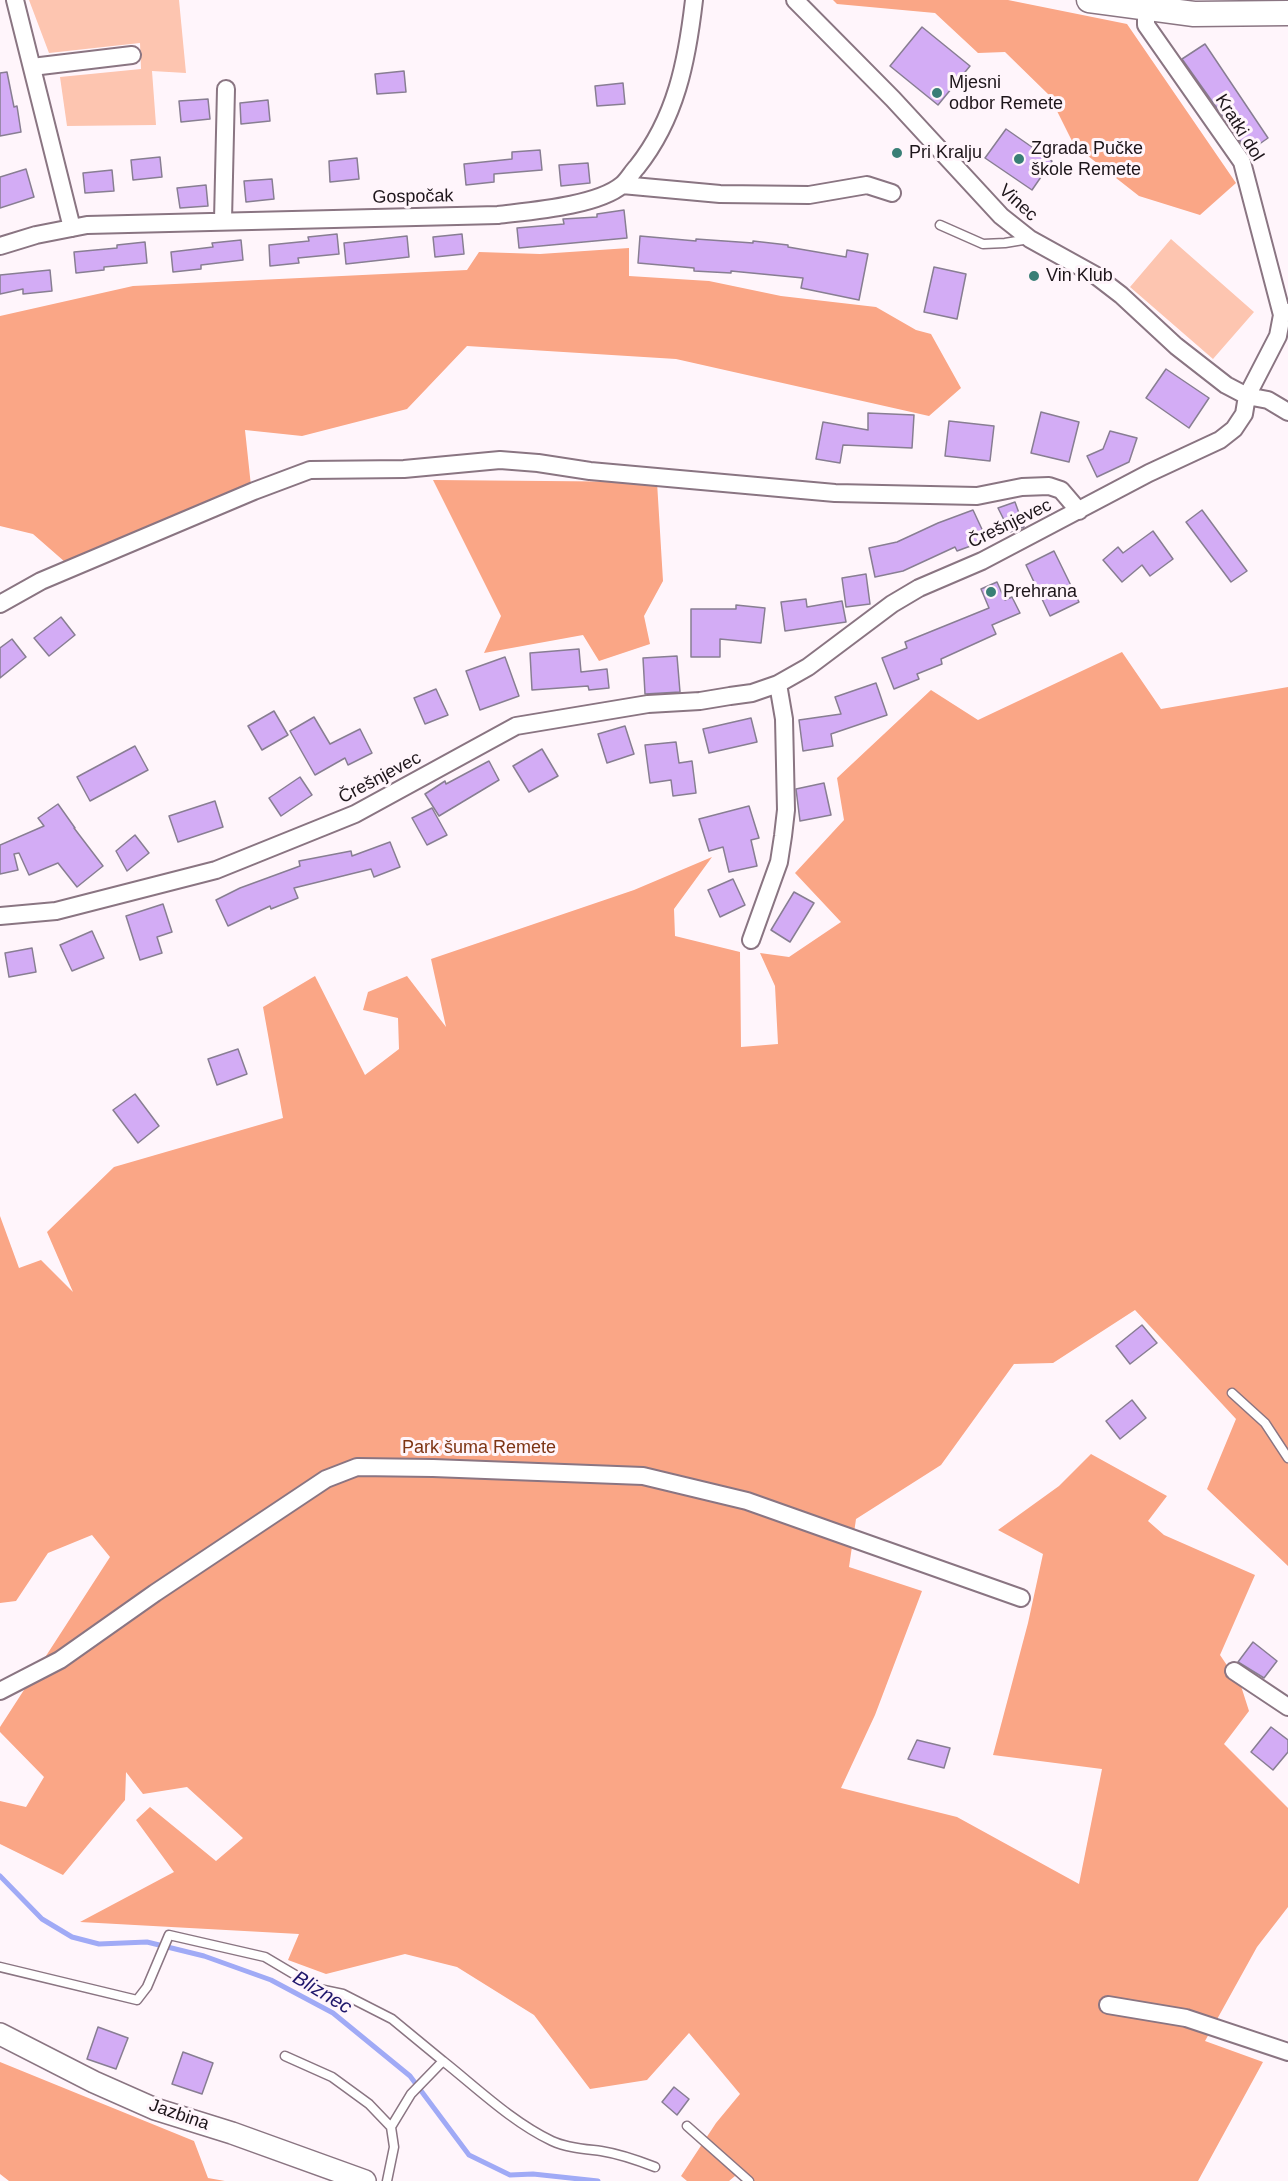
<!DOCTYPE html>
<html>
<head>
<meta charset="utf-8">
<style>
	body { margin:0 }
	canvas { display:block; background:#fff5fb }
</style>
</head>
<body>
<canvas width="1288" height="2181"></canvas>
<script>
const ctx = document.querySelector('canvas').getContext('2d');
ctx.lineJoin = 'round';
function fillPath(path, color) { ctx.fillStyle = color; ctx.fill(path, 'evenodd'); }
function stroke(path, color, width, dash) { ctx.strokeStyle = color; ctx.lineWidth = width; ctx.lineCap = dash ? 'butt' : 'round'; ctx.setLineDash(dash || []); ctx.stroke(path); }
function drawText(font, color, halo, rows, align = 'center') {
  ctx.font = font + ' Arial,sans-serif'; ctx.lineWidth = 6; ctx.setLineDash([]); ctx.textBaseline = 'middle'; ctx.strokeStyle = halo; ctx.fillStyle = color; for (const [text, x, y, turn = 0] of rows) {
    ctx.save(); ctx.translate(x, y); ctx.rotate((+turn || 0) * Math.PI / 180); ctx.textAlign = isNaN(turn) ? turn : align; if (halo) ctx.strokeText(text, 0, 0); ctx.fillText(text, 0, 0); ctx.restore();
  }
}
const green = new Path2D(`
	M29,0H179L186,73L152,71L156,125L67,126L60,77L141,69L140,43L49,53Z
	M1171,239L1254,312L1213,359L1130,287Z`);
const forest = new Path2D(`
	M833,0H1008L1127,24L1236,183L1200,215L1139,196L1074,145L1049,95L1005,52L978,53L935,13L837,4Z
	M629,248V276L709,281L781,296L876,307L916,330L931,334L961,388L929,416L676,359L467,346L407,409L302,436L245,430L251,486L65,562L33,534L0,526V316L133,286L467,270L479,252L540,254Z
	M433,480L657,482L663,581L644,616L650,644L599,661L583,635L484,653L501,616Z
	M1122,652L1161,709L1288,687V1566L1207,1489L1236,1419L1135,1310L1053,1363L1014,1364L941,1465L856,1519L849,1567L922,1591L875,1715L841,1788L957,1817L1079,1884L1102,1769L993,1755L1028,1623L1043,1554L998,1530L1059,1486L1091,1454L1167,1496L1148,1521L1164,1535L1255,1575L1220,1655L1241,1686L1249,1711L1224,1744L1288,1808V1907L1257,1947L1205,2041L1263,2062L1198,2181H744L735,2176L729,2181H687L681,2176L716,2123L740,2094L689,2033L647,2080L590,2089L534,2015L457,1967L405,1954L326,1974L288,1960L299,1934L80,1922L174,1872L136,1820L150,1807L216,1861L243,1838L187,1787L143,1794L126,1772L125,1800L63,1875L0,1844V1801L26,1807L44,1777L0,1732V1727L110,1557L92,1535L48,1553L16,1601L0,1603V1216L19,1268L41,1260L73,1292L47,1232L114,1167L283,1118L263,1007L315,976L365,1075L399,1049L398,1018L363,1010L368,992L407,976L446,1027L431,959L634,890L712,857L674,909L675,936L740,952L741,1047L778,1044L775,986L760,953L789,957L841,922L795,873L844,820L837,778L931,690L978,720Z
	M0,2062L194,2141L208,2178L225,2181H9L0,2174Z`);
const stream = new Path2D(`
	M0,1876L42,1919L72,1937L99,1944L147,1942L204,1956L271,1980L333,2013L410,2076L469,2155L510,2175L533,2174L598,2181`);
const building = new Path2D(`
	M922,27L970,66L938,105L890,66Z
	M1205,44L1268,138L1248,152L1182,59Z
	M404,71L406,92L377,94L375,74Z
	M7,72L14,107L17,106L21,132L0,136V73Z
	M623,83L625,104L597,106L595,86Z
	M208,99L210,119L181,122L179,101Z
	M268,100L270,121L241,124L240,103Z
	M1006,129L1052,161L1032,190L985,158Z
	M540,150L542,170L494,174V182L466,185L464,164L512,159V152Z
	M160,157L162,177L133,180L131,160Z
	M357,158L359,179L330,182L329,161Z
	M588,163L590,183L561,186L559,165Z
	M26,169L34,197L0,208V177Z
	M112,170L114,191L85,193L83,173Z
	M272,179L274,199L246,202L244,181Z
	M206,185L208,206L180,208L177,188Z
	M624,210L627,238L519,248L517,228L564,224L563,219L597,217V214Z
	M337,234L339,254L298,258L299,263L270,266L269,245L309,241L308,237Z
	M462,234L464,254L435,257L433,237Z
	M407,236L409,257L346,264L344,243Z
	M640,236L696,241V239L753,243V241L788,245V247L846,257L847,250L868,254L859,300L801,288L803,278L731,271V273L694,271V268L638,263Z
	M241,240L243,260L201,265V269L173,272L171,252L213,247L212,243Z
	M145,242L147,263L104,267V270L76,273L74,252L117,248V245Z
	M934,267L966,274L957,319L924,312Z
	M50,270L52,291L23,294V289L0,294V275Z
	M1166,369L1209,398L1189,428L1146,398Z
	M1041,412L1079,422L1069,462L1031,453Z
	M868,413L914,415L912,448L843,445L840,463L816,459L823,422L868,430Z
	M949,421L994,426L990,461L945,456Z
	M1110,431L1137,438L1129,462L1097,477L1087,456L1103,449Z
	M1015,502L1024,527L1010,532L998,508Z
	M973,510L987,540L957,551L955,547L903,571L875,577L869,548L897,542L938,523Z
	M1202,510L1247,571L1231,582L1186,522Z
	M1153,531L1173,559L1150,576L1142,565L1122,582L1103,560L1118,547L1123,553Z
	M1054,551L1079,602L1050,616L1026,565Z
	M866,574L870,604L846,607L842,578Z
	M997,582L1005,600L1012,597L1020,613L992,625L996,634L941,659L942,664L917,674L919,679L894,689L882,658L907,648L905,642L989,608L981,589Z
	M806,599L807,607L842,601L846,622L785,631L781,602Z
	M736,605L765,608L761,643L720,639V657H691V609H736Z
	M61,617L75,635L49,656L34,638Z
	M12,639L26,657L0,678V648Z
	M579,649L581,672L607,669L609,688L589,690L588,686L532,690L530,653Z
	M677,656L680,692L645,694L643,658Z
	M505,657L519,696L480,710L466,671Z
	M876,683L887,715L831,734L833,746L803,751L799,720L841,714L835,697Z
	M436,689L448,715L425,724L414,698Z
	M274,711L288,735L262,750L248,726Z
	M314,717L330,744L360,729L372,753L348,765L345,758L315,775L290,731Z
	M751,718L757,742L709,753L703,729Z
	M625,726L634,754L607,763L598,734Z
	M676,742L679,763L692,761L696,793L673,796L671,780L650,783L645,745Z
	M135,746L148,770L90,801L77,777Z
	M542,749L558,776L529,792L513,766Z
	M489,761L499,780L439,816L425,794L445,781L446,784Z
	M300,777L312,795L281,816L269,798Z
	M824,783L831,815L800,821L796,789Z
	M215,801L223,827L178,842L169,816Z
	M58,804L75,828H74L103,866L77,887L58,863L29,875L19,853L14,854L18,870L0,874V845L44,826L38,818Z
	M749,806L759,838L751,840L757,866L729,872L723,847L709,851L699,819Z
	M432,808L447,835L427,845L412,818Z
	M135,835L149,853L127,871L116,851Z
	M390,842L400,867L374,877L371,869L294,888L298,898L271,909L270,906L228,926L216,900L240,888L300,866L299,861L351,851L352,856Z
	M733,879L745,905L720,917L708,890Z
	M794,892L814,903L790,942L771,930Z
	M163,904L172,932L157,937L162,953L140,960L126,916Z
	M92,931L104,958L72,971L60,945Z
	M32,948L36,972L9,977L5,953Z
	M238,1049L247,1074L217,1085L208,1059Z
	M135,1094L159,1126L138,1143L113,1110Z
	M1142,1325L1157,1343L1130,1364L1116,1346Z
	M1132,1400L1146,1418L1120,1439L1106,1421Z
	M1253,1642L1277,1661L1264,1678L1238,1662Z
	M1271,1727L1288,1740V1752L1273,1770L1251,1752Z
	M917,1740L950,1748L944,1768L908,1759Z
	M98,2027L128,2038L116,2069L87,2059Z
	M183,2052L213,2063L202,2094L172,2084Z
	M674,2087L689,2099L677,2115L662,2102Z`);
const service = new Path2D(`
	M940,225L983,244L1005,243L1029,239
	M1232,1393L1265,1423L1288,1458
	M0,1967L137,2000L147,1987L169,1935L265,1957L319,1989L343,1994L392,2019L443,2061
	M285,2056L332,2077L369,2104L391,2127L394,2147L387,2181
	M687,2126L749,2181
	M391,2127L411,2094L443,2061C477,2088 512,2122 552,2141C567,2148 585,2149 601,2151C620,2154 637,2160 655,2167`);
const minor = new Path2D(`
	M15,0L72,228
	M795,0L893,99L1001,216L1030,239L1095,275L1121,295L1176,346L1226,385L1247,396L1268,400L1288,412
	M1146,9V25L1242,162L1282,315
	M32,67L132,55
	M622,185L720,194L809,195L867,185L892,193
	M223,220L226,89
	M0,246L36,235L87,225L498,215C530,211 597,206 622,185C628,180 632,172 637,167C676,118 687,61 694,0
	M0,604L41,581L254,491L310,470L404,469L500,460L538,463L590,471L835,493L977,496L1022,487L1049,486L1061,490L1079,511
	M0,916L56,911L216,870L355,814L516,726L648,704L700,701L730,696L752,693L778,684L808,667L892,604L919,588L982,561L1149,473L1220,440L1234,429L1244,414L1247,396L1278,336L1282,315L1288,312
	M751,940L779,862L783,836L786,810L784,719L778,684
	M1234,1671L1288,1707
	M0,1691L60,1660L155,1593L326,1479L357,1467L433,1468L643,1476L747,1501L1021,1598
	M1108,2005L1186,2018L1288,2052`);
const tertiary = new Path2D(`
	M0,2034L94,2082L155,2109L232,2133L365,2181`);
const secondary = new Path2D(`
	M1089,0L1194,14L1288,13`);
const markers = [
	[937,93,6,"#397f76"],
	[897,153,6,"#397f76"],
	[1019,159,6,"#397f76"],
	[1034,276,6,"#397f76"],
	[991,592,6,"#397f76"]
];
const poiNames = [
	["Mjesni",949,83],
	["odbor Remete",949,104],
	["Zgrada Pučke",1031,149],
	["škole Remete",1031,170],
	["Pri Kralju",909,153],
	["Vin Klub",1046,276],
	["Prehrana",1003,592]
];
const streetNames = [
	["Kratki dol",1239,128,58],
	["Gospočak",413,197,-1],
	["Vinec",1018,203,42],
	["Črešnjevec",1010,524,-26],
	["Črešnjevec",380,778,-28],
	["Jazbina",179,2115,19]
];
const parkNames = [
	["Park šuma Remete",479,1448]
];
const waterNames = [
	["Bliznec",322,1993,31]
];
fillPath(green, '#fdc5b0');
fillPath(forest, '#faa686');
stroke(stream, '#a0aaf6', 5);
fillPath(building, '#d3acf5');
stroke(building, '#887e92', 1.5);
stroke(service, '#8a7582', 11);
stroke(minor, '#8a7582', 20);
stroke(tertiary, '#8a7582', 24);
stroke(secondary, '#8a7582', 27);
stroke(service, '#fff', 8);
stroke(minor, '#fff', 16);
stroke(tertiary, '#fff', 21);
stroke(secondary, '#fff', 24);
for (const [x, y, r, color] of markers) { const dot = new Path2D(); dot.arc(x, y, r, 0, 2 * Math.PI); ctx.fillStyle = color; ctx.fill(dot); stroke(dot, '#fff5fb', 2); }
drawText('18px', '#1d151a', '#fff5fb', poiNames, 'left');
drawText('18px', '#1d151a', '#fff5fb', streetNames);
drawText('18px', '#7e3414', '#fff5fb', parkNames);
drawText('italic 20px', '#1f166b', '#fff5fb', waterNames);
</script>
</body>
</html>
